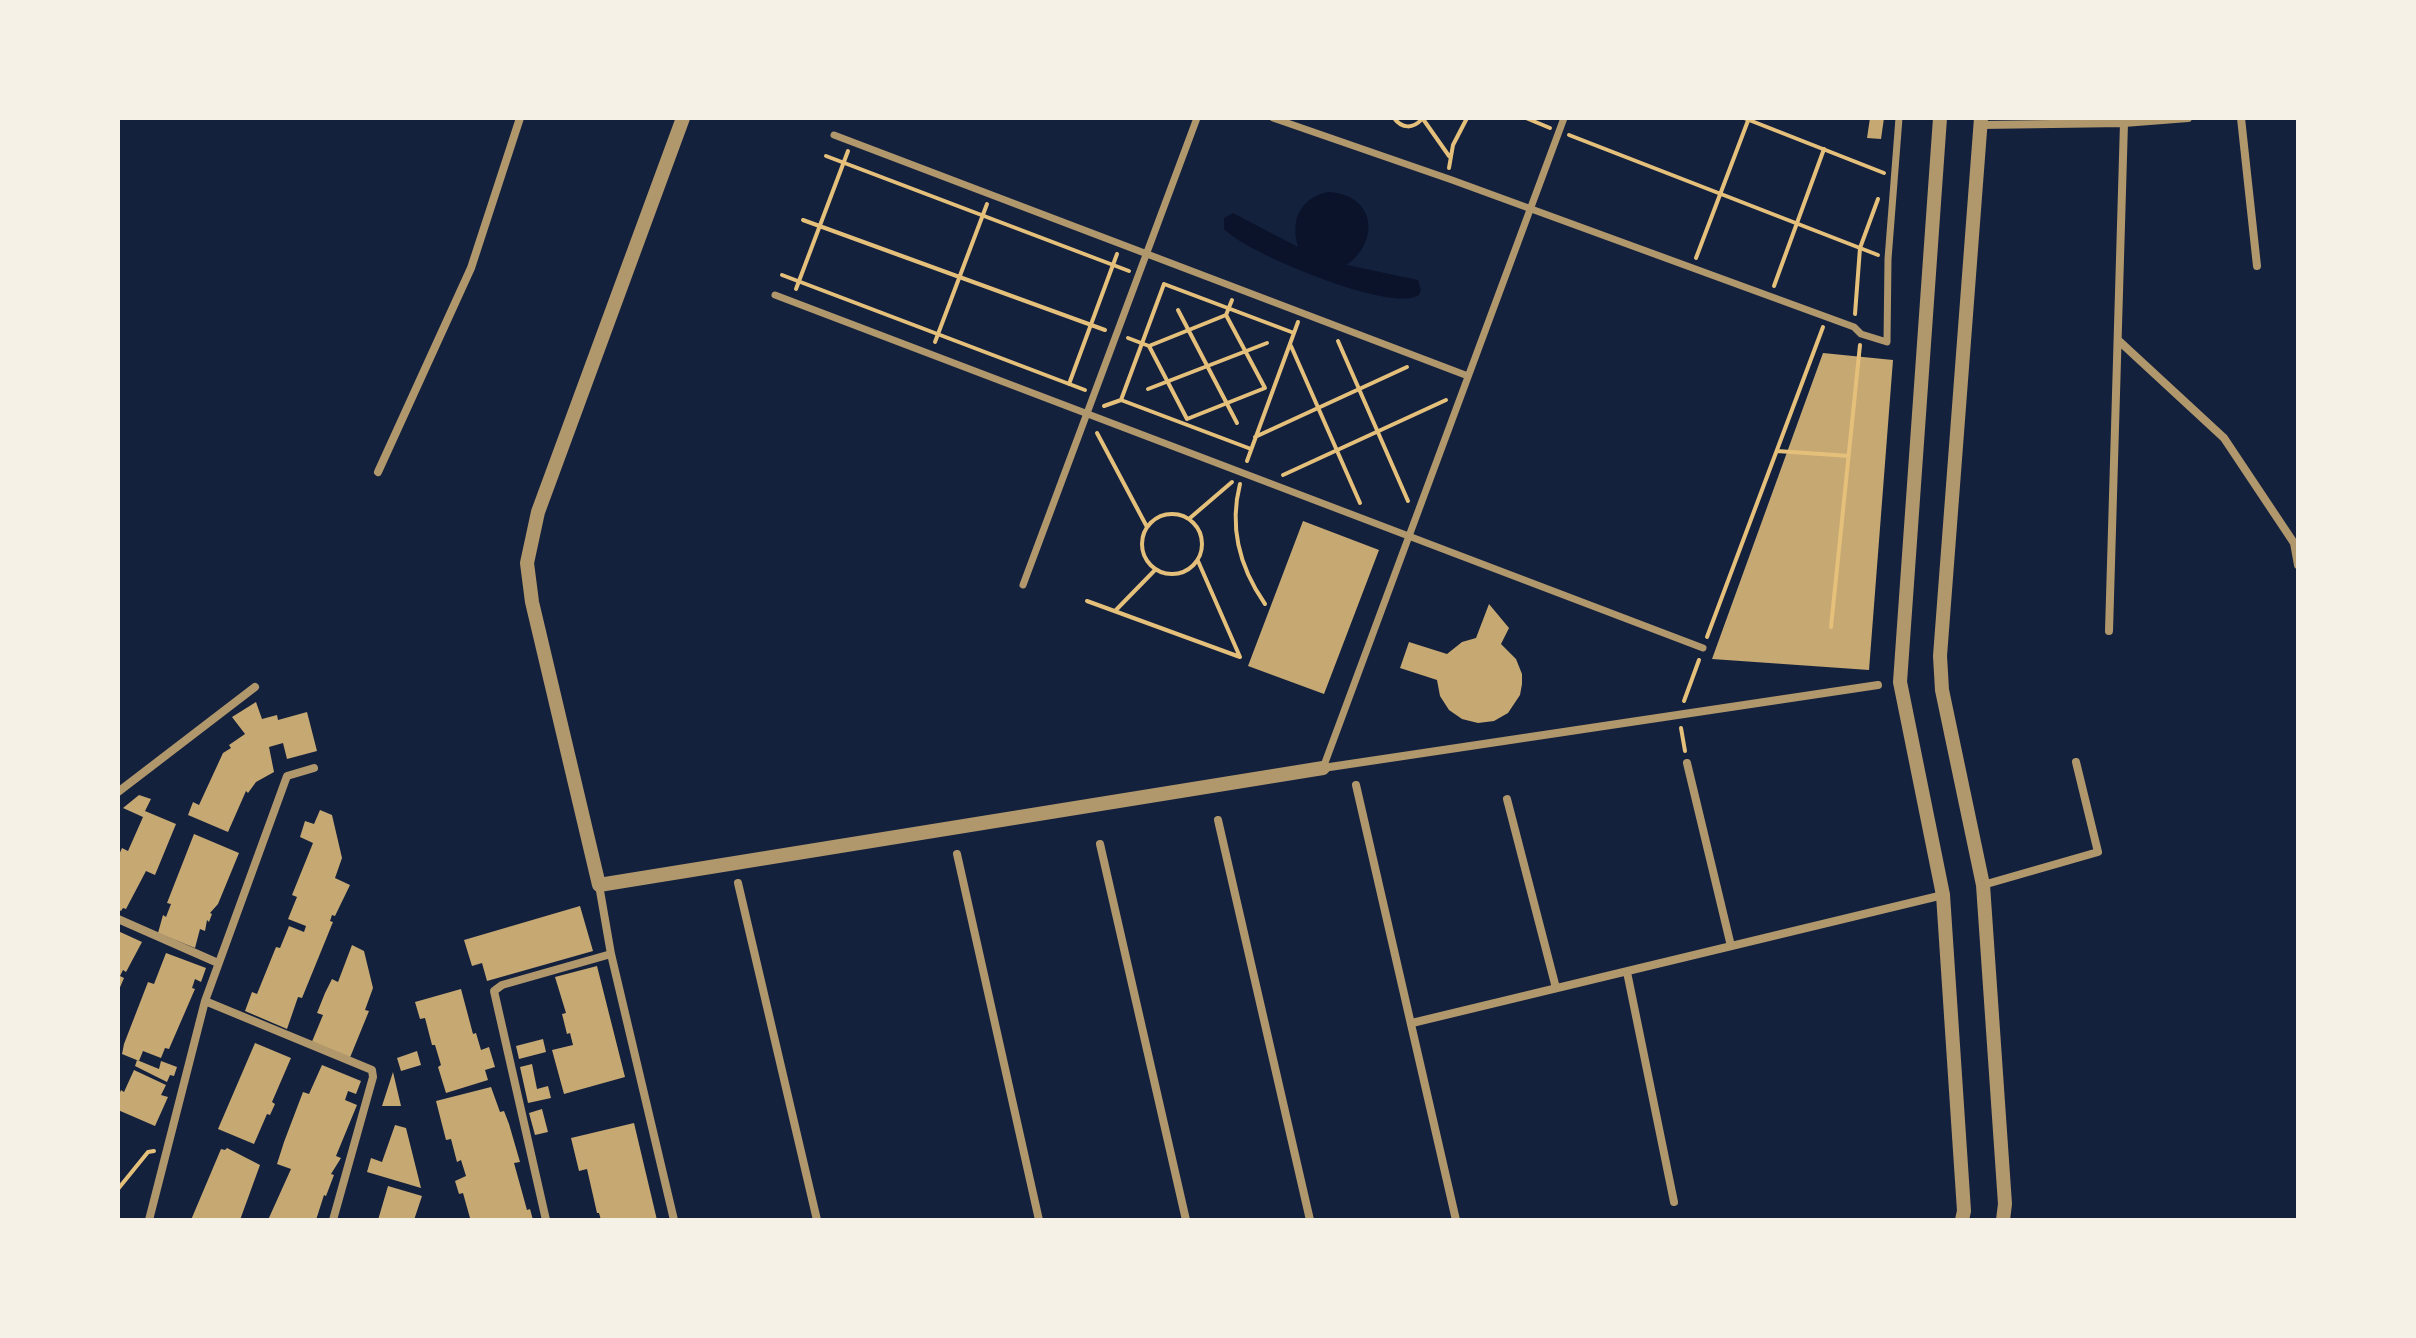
<!DOCTYPE html>
<html>
<head>
<meta charset="utf-8">
<style>
	body { margin:0 }
	#map { position:relative; width:2416px; height:1338px; overflow:hidden; background:#14213d; font-family:"Archivo Narrow",sans-serif }
	canvas { display:block }
	.frame { position:absolute; inset:0; border:120px solid #f6f1e7; pointer-events:none }
</style>
</head>
<body>
<div id="map">
<canvas width="2416" height="1338"></canvas>
<div class="frame"></div>
</div>
<script>
const ctx = document.querySelector('canvas').getContext('2d');
ctx.lineJoin = 'round';
function fillPath(path, color) { ctx.fillStyle = color; ctx.fill(path, 'evenodd'); }
function stroke(path, color, width, dash) { ctx.strokeStyle = color; ctx.lineWidth = width; ctx.lineCap = dash ? 'butt' : 'round'; ctx.setLineDash(dash || []); ctx.stroke(path); }
const water = new Path2D(`
	M1328,192C1375,194 1381,240 1347,265L1418,280L1421,290L1419,295C1393,314 1246,253 1224,229V218L1233,213L1298,247C1290,220 1300,198 1328,192Z`);
const building = new Path2D(`
	M1870,118H1884L1881,139L1867,138Z
	M1823,353L1893,360L1869,670L1712,659Z
	M1303,521L1379,550L1324,694L1248,666Z
	M1489,604L1509,628L1501,644L1516,659L1522,674V684L1520,695L1508,713L1494,721L1478,723L1462,719L1449,710L1440,696L1437,680L1400,668L1409,642L1447,654L1462,642L1476,638Z
	M256,702L262,719L277,715L278,720L307,712L317,751L287,759L283,743L269,747L274,772L256,782L248,793L246,791L228,832L188,815L193,802L199,805L223,753L231,748L229,745L245,734L232,717Z
	M139,795L151,799L145,811L176,824L155,875L146,871L126,909L123,908L121,911L118,909V857L122,848L128,851L143,817L123,808Z
	M320,810L332,815L342,858L335,878L350,885L335,916L332,915L330,921L333,922L302,998L298,997L287,1029L245,1011L252,992L257,994L276,947L280,948L289,926L304,932L306,926L288,919L297,897L292,895L313,843L300,837L305,821L314,824Z
	M194,834L239,853L218,904L210,913L212,914L209,922L207,920L205,931L200,929L195,948L158,933L163,915L166,917L171,904L167,903Z
	M580,906L593,951L487,981L482,963L472,966L464,940Z
	M118,931L142,942L126,972L123,970L120,976L124,978L118,992Z
	M352,945L364,951L373,988L365,1010L369,1011L349,1060L311,1044L323,1015L317,1013L325,993L332,979L338,982Z
	M166,953L206,968L201,982L195,979L192,988L195,989L169,1049L165,1048L161,1058L143,1051L139,1061L122,1054L124,1044L148,982L154,984Z
	M597,966L625,1077L564,1094L552,1050L573,1045L570,1033L567,1034L562,1014L566,1013L555,977Z
	M461,989L473,1034L476,1033L481,1050L489,1047L495,1067L485,1070L488,1080L446,1093L438,1067L441,1065L435,1045H432L425,1018L420,1019L415,1002Z
	M543,1039L546,1052L519,1059L516,1046Z
	M255,1043L291,1058L272,1102L275,1104L270,1115L267,1114L254,1144L218,1129Z
	M417,1051L421,1065L401,1071L397,1058Z
	M137,1060L159,1069L161,1061L177,1067L174,1076L170,1075L167,1082L135,1066Z
	M532,1064L537,1089L548,1086L551,1098L528,1103L520,1067Z
	M322,1065L361,1081L356,1094L348,1091L345,1100L357,1105L336,1156L341,1158L331,1174L334,1175L326,1196L324,1195L316,1220H268L291,1169L277,1164L284,1142L303,1092L309,1094Z
	M134,1070L166,1085L161,1095L168,1097L155,1126L118,1110V1097L121,1090L124,1092Z
	M393,1072L401,1106H382Z
	M491,1087L500,1112L504,1111L509,1124L520,1162L514,1163L527,1210L530,1209L533,1220H465L470,1218L463,1193L459,1194L455,1181L466,1176L461,1160L457,1162L451,1139L446,1140L436,1101Z
	M542,1109L548,1132L535,1135L529,1113Z
	M634,1123L657,1220H601L599,1213H597L587,1169L579,1171L571,1138Z
	M395,1125L406,1128L421,1188L367,1172L371,1158L382,1162Z
	M227,1148L260,1165L240,1220H191L221,1149L225,1150Z
	M388,1186L422,1196L414,1220H378Z`);
const path = new Path2D(`
	M1394,118C1402,129 1413,129 1422,119
	M1526,118L1550,128
	M1744,118L1884,173
	M1423,119L1449,156
	M1569,135L1878,255
	M826,156L1129,271
	M1449,168L1453,145L1467,118
	M803,220L1105,330
	M1696,258L1749,118
	M782,275L1085,390
	M1774,286L1824,149
	M796,289L848,151
	M1178,310L1237,423
	M1855,314L1860,248L1878,199
	M1226,315L1265,388L1187,419L1149,346L1226,315L1232,300
	M1128,338L1149,346
	M1338,341L1408,501
	M935,342L987,204
	M1291,346L1360,503
	M1069,384L1117,254
	M1148,389L1267,343
	M1104,406L1121,400
	M1097,433L1147,527
	M1255,437L1407,367
	M1251,449L1121,400L1164,284L1294,333
	M1777,451L1849,456
	M1247,461L1298,322
	M1283,475L1446,400
	M1240,484C1229,527 1240,568 1265,604
	M1142 544a30 30 0 1 1 60 0a30 30 0 1 1-60 0Z
	M1190,518L1232,482
	M1198,561L1240,657
	M1087,601L1240,657
	M1115,611L1155,570
	M1831,627L1860,345
	M1707,637L1823,327
	M1684,701L1699,660
	M1681,728L1685,751
	M118,1189L148,1152L154,1151`);
const pedestrian = new Path2D(`
	M1273,118L1452,180L1854,327L1861,334L1887,342L1888,259L1899,118
	M834,135L1468,376
	M775,295L1703,648
	M1023,585L1197,118
	M1323,768L1564,118`);
const minor = new Path2D(`
	M2241,118L2257,266
	M1980,125L2124,123L2188,118
	M2118,340L2224,438L2294,543L2298,565
	M378,472L471,268L520,118
	M2109,631L2124,123
	M1687,763L1731,946
	M1323,768L1878,685
	M1356,785L1456,1220
	M118,792L255,687
	M1507,799L1556,988
	M1218,820L1310,1220
	M1100,844L1186,1220
	M957,854L1039,1220
	M738,883L817,1220
	M599,885L611,954L674,1220
	M1983,885L2098,852L2076,762
	M118,919L218,963
	M1627,972L1674,1202
	M205,1001L372,1070L373,1077L333,1220
	M1412,1023L1943,895
	M149,1220L205,1001L287,776L314,768
	M546,1220L494,991L502,985L611,954`);
const tertiary = new Path2D(`
	M683,118L538,512L527,563L532,602L599,885L1323,768
	M1940,118L1900,682L1943,895L1964,1211L1962,1220
	M1981,118L1940,656L1942,690L1983,885L2005,1204L2003,1220`);
fillPath(water, '#0b132b');
fillPath(building, '#c6a872');
stroke(path, '#e5c07b', 4);
stroke(pedestrian, '#b1986c', 7);
stroke(minor, '#b1986c', 8);
stroke(tertiary, '#b1986c', 14);
</script>
</body>
</html>
